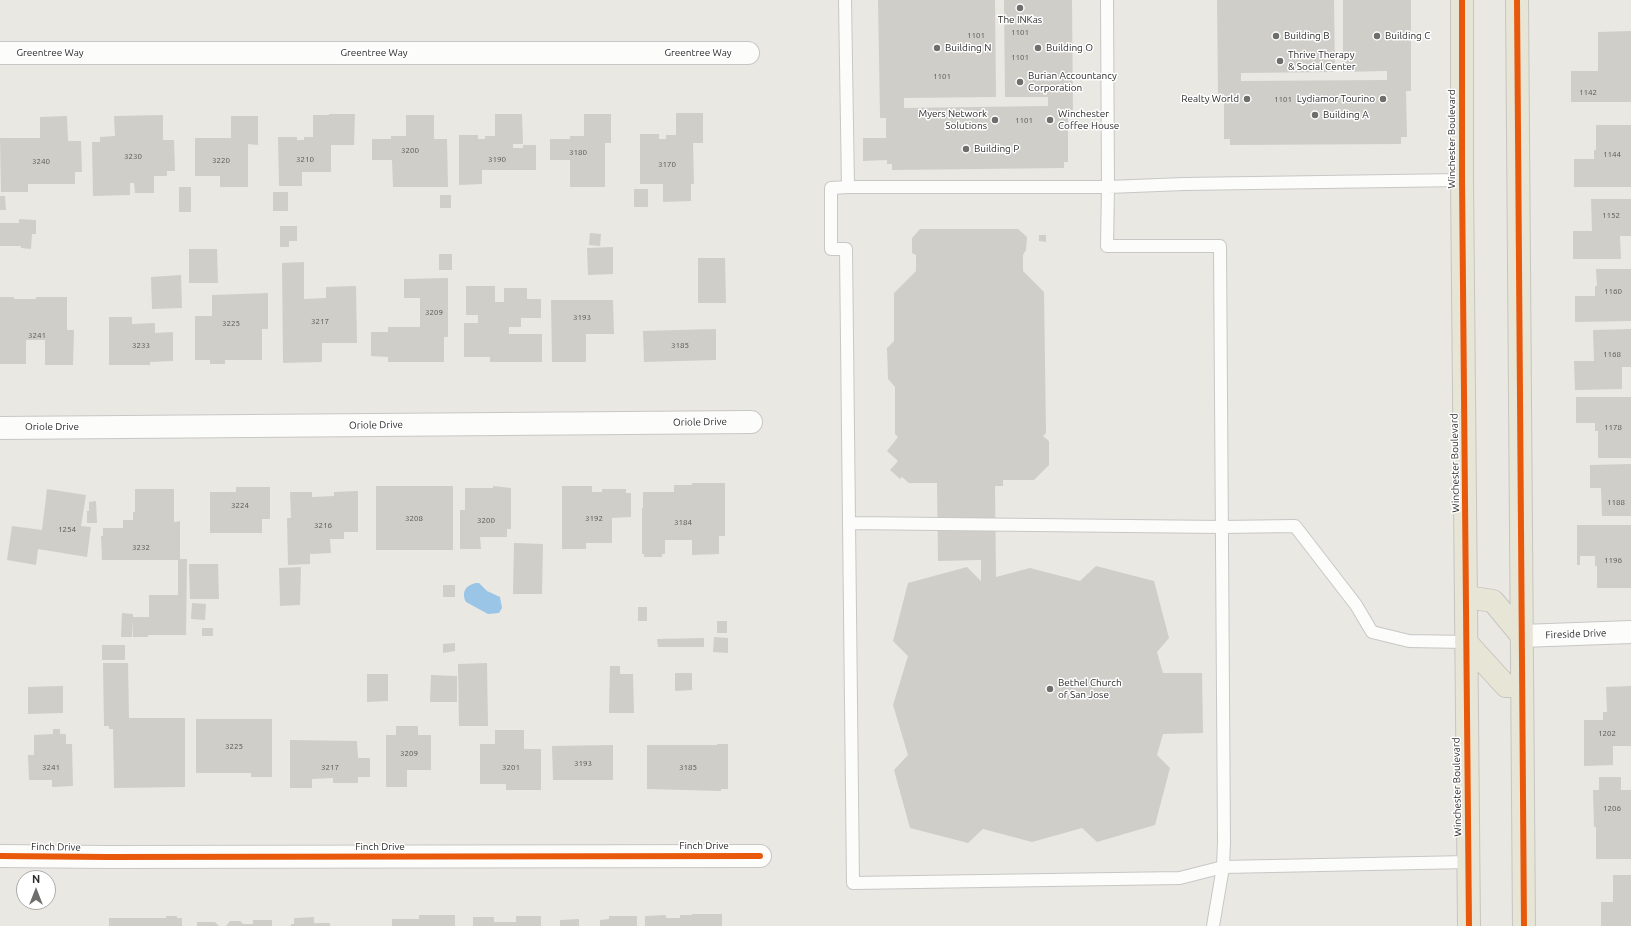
<!DOCTYPE html>
<html>
<head>
<meta charset="utf-8">
<style>
	body { margin:0 }
	#map { position:relative; width:1631px; height:926px; overflow:hidden; background:#eae8e2; font-family:Ubuntu,sans-serif }
	canvas { display:block }
	.north { position:absolute; left:16px; top:870px; width:40px; height:40px; box-sizing:border-box; background:#fff; border:1px solid #ababab; border-radius:50%; rotate:0deg; font-size:11px; font-weight:700; line-height:16px; text-align:center; color:#2c2c2c }
	.north::after { content:''; display:block; margin:auto; width:14px; height:18px; background:#6e6e6c; clip-path:polygon(50% 0,100% 100%,50% 72%,0 100%) }
</style>
</head>
<body>
<div id="map">
<canvas width="1631" height="926"></canvas>
<div class="north">N</div>
</div>
<script>
const ctx = document.querySelector('canvas').getContext('2d');
ctx.lineJoin = 'round';
function fillPath(path, color) { ctx.fillStyle = color; ctx.fill(path, 'evenodd'); }
function stroke(path, color, width, dash) { ctx.strokeStyle = color; ctx.lineWidth = width; ctx.lineCap = dash ? 'butt' : 'round'; ctx.setLineDash(dash || []); ctx.stroke(path); }
function drawText(font, color, halo, rows, align = 'center') {
  ctx.font = font + ' Ubuntu,sans-serif'; ctx.lineWidth = 3; ctx.setLineDash([]); ctx.textBaseline = 'middle'; ctx.strokeStyle = halo; ctx.fillStyle = color; for (const [text, x, y, turn = 0] of rows) {
    ctx.save(); ctx.translate(x, y); ctx.rotate((+turn || 0) * Math.PI / 180); ctx.textAlign = isNaN(turn) ? turn : align; if (halo) ctx.strokeText(text, 0, 0); ctx.fillText(text, 0, 0); ctx.restore();
  }
}
const water = new Path2D(`
	M476,583H479L487,591L500,597L502,608L499,613L488,614L466,602C461,592 466,585 476,583Z`);
const building = new Path2D(`
	M878,0H995L996,97L904,98V108L1048,106V97H1005L1004,0H1072L1073,116H1068V162H1064V168L892,170V164H887V160L863,161V138H886V118H880Z
	M1217,0H1334L1335,72L1241,73V81L1387,80V71L1343,72V0H1411V91H1406L1407,137H1401V144L1230,145V139H1224V94H1218Z
	M1631,31V102H1571V71H1598V32Z
	M676,113H703V143H693L694,184H691V201L663,202V184H640V134H659V139H666V135H676Z
	M329,114H355L354,145H331V172H302V186H279L278,137H297V140H304V137H313V115H329Z
	M495,114H522L523,144H513V148H523V145H536V170H482V184L459,185V135H478V139H485V136H495Z
	M584,114H611V143H605V187H570V160H550V139H570V136H584Z
	M163,115V140H174L175,171H167V176H154V193H135L134,183H130V195L93,196L92,142H100V137L115,136L114,116Z
	M406,115H434V139H447L448,187H393L392,160H372V139H391V136H406Z
	M67,116L68,141H81L82,172H75V184H28V192H1L0,138H40V117Z
	M231,116H258V145L248,144V187H220V176H195V138H231Z
	M1596,125H1631V187H1574V159H1594V150H1596Z
	M179,187H191V212H179Z
	M634,189H648V207H634Z
	M273,192H288V211H273Z
	M440,195H451V208H440Z
	M0,196H5L6,210H0Z
	M1591,199H1631V236H1620L1621,259H1573V231H1592Z
	M19,219L36,220V234H32L31,249L21,248V246H0V223H19Z
	M280,226H297V241H289V247H280Z
	M920,229H1018L1027,237L1026,250L1023,255V271L1044,292L1046,433L1043,436L1049,441V465L1034,480H1003V486H995L996,577L1030,568L1080,581L1096,566L1154,581L1169,638L1157,652L1163,673H1202L1203,733L1163,734L1157,755L1170,768L1155,825L1097,842L1082,828L1032,842L983,829L968,843L910,828L894,770L908,755L893,705L908,656L893,641L908,583L967,567L981,581V560L938,561L937,483H909L902,477L900,479L890,470L898,461L887,451L898,437L895,434V387L888,379L887,348L894,341V293L916,271V255L912,253V238Z
	M590,233L601,234L600,246L589,245Z
	M1039,235H1046V242L1039,241Z
	M613,247V274L588,275L587,248Z
	M189,249H217L218,283H189Z
	M439,254H452V270H439Z
	M698,258H725L726,303H698Z
	M304,262V299L326,298V287L356,286L357,343H322V362L283,363L282,263Z
	M1596,269H1631V321L1575,322V296H1595V286H1597Z
	M181,275L182,308L152,309L151,277Z
	M448,278V337H444V362H388V357L371,356V332H388V327H420V298H404V279Z
	M466,286H495V302H504V288H527V299H541V318H521V327H509V334H542V362H490V357H464V323H478V315H466Z
	M268,293V329H262V360H225V364H210V360H195V316H212V295Z
	M0,297H14V299H36V297H67V330H74L73,365H45V340H26V364H0Z
	M551,300H613L614,334H586V362H552Z
	M109,317H132V324L155,323V333L173,332V361L150,362V365H109Z
	M716,329V360L644,362L643,331Z
	M1631,329V367H1622V389L1575,390L1574,361H1594L1593,330Z
	M1576,397H1631V458H1598V431H1595V423H1576Z
	M1631,464V516H1602L1601,488H1590V465Z
	M692,483H725V536H719V554L692,555V540H665V554H662V557H644V554H642V508H643V492H674V485H692Z
	M376,486H453V550H376Z
	M493,486L511,488V529H507V537H480L481,549H460V510H465V488H493Z
	M562,486H592V492H602V489H626V493H631V517L612,518V543H586V549H562Z
	M236,487H270V519H262V533H210V492H236Z
	M47,489L86,495L81,526L91,527L87,557L38,549L36,565L7,560L12,526L42,530Z
	M135,489H174V522L180,521V559H187L186,635H148V637H133V620L132,637H121L122,613L133,614V617H149V595H178V560H102L101,536H103V528H123V520H133V512H135Z
	M358,491V532H344V539H330L331,553L310,554V564L288,565L287,518H291L290,492H312V497L334,496V492Z
	M96,501L97,523H87V511H89V502Z
	M1577,525H1631V588H1597V566H1595V556H1580V565H1577Z
	M514,543L543,544L542,594H513Z
	M189,564H218L219,599H190Z
	M301,567L300,605L280,606L279,568Z
	M443,585H455V597H443Z
	M192,603L206,604L205,620L191,619Z
	M638,607H647V621H638Z
	M717,621H727V633H717Z
	M202,628H213V636H202Z
	M714,637L728,638V653L713,652Z
	M704,638V647H658L657,639Z
	M455,643V651L443,653V644Z
	M102,645H125V660H102Z
	M103,663H128L129,718H185V787L114,788L113,729H109V726H104Z
	M487,663L488,726H459L458,664Z
	M610,666H620V674H633L634,713H609Z
	M675,673H692V690L675,691Z
	M367,674H388V701L367,702Z
	M431,675L457,676V702H430Z
	M63,686V713L28,714V687Z
	M1631,686V746H1613V765L1584,766V720H1603V712H1607L1606,687Z
	M196,719H272V777H251V773H196Z
	M396,726H418V735H431V770H407V787H386V735H396Z
	M53,729H60V734H66V744H72L73,786L52,787V780H29L28,755H34V735L53,734Z
	M495,730H524V749H541V790H506V784H480V744H495Z
	M290,740L357,741L358,758H370V777H358V783H333V778L312,779V788H290Z
	M717,744H728V789H721V791L647,789V745H717Z
	M613,745V780H553L552,746Z
	M1599,777H1621V790H1631V859H1596V827H1594L1593,790H1599Z
	M1613,875H1631V926H1601V902H1613Z
	M692,914H722V926H645V916L666,915V918H680V915H692Z
	M419,915H455V926H392V919H419Z
	M166,916H177V918H182V926H109V918H166Z
	M516,916H541V926H473V917H494V922H516Z
	M609,916H637V926H600V920L609,919Z
	M314,917V923H330V926H291V924H294V918Z
	M579,919V926H560V920Z
	M253,920H272V926H226L230,921H240L243,924H253Z
	M197,922H215L219,926H197Z`);
const lane = new Path2D(`
	M845,0L848,187L831,188V249H846L853,883L1180,878L1223,867L1468,862
	M1107,0L1108,187L1107,246H1220L1224,842L1223,867L1213,926
	M848,187H1108L1184,184L1462,180
	M849,523L1221,527L1295,526L1356,605L1372,632L1409,641L1466,642`);
const street = new Path2D(`
	M0,53H748
	M0,428L751,422
	M1522,636L1631,632
	M0,856L107,857L760,856`);
const primary = new Path2D(`
	M1462,0V180L1469,926
	M1517,0L1524,926
	M1466,597L1493,601L1522,636
	M1466,642L1506,686H1522`);
const cycleway = new Path2D(`
	M1462,0V180L1469,926
	M1517,0L1524,926
	M0,856L107,857L760,856`);
const markers = [
	[1020,8,4,"#6e6e6c"],
	[1276,36,4,"#6e6e6c"],
	[1377,36,4,"#6e6e6c"],
	[937,48,4,"#6e6e6c"],
	[1038,48,4,"#6e6e6c"],
	[1280,61,4,"#6e6e6c"],
	[1020,82,4,"#6e6e6c"],
	[1247,99,4,"#6e6e6c"],
	[1383,99,4,"#6e6e6c"],
	[1315,115,4,"#6e6e6c"],
	[995,120,4,"#6e6e6c"],
	[1050,120,4,"#6e6e6c"],
	[966,149,4,"#6e6e6c"],
	[1050,689,4,"#6e6e6c"]
];
const numberNames = [
	["1101",1020,32],
	["1101",976,35],
	["1101",1020,57],
	["1101",942,76],
	["1142",1588,92],
	["1101",1283,99],
	["1101",1024,120],
	["3200",410,150],
	["3180",578,152],
	["1144",1612,154],
	["3230",133,156],
	["3210",305,159],
	["3190",497,159],
	["3220",221,160],
	["3240",41,161],
	["3170",667,164],
	["1152",1611,215],
	["1160",1613,291],
	["3209",434,312],
	["3193",582,317],
	["3217",320,321],
	["3225",231,323],
	["3241",37,335],
	["3233",141,345],
	["3185",680,345],
	["1168",1612,354],
	["1178",1613,427],
	["1188",1616,502],
	["3224",240,505],
	["3208",414,518],
	["3192",594,518],
	["3200",486,520],
	["3184",683,522],
	["3216",323,525],
	["1254",67,529],
	["3232",141,547],
	["1196",1613,560],
	["1202",1607,733],
	["3225",234,746],
	["3209",409,753],
	["3193",583,763],
	["3241",51,767],
	["3217",330,767],
	["3201",511,767],
	["3185",688,767],
	["1206",1612,808]
];
const poiNames = [
	["The INKas",1020,20,"center"],
	["Building B",1284,36],
	["Building C",1385,36],
	["Building N",945,48],
	["Building O",1046,48],
	["Thrive Therapy",1288,55],
	["& Social Center",1288,67],
	["Burian Accountancy",1028,76],
	["Corporation",1028,88],
	["Realty World",1239,99,"right"],
	["Lydiamor Tourino",1375,99,"right"],
	["Myers Network",987,114,"right"],
	["Solutions",987,126,"right"],
	["Winchester",1058,114],
	["Coffee House",1058,126],
	["Building A",1323,115],
	["Building P",974,149],
	["Bethel Church",1058,683],
	["of San Jose",1058,695]
];
const streetNames = [
	["Greentree Way",50,53],
	["Greentree Way",374,53],
	["Greentree Way",698,53],
	["Winchester Boulevard",1452,139,-90],
	["Oriole Drive",700,422,-1],
	["Oriole Drive",376,425,-1],
	["Oriole Drive",52,427],
	["Winchester Boulevard",1455,463,-91],
	["Fireside Drive",1576,634,-2],
	["Winchester Boulevard",1457,787,-91],
	["Finch Drive",704,846],
	["Finch Drive",56,847,1],
	["Finch Drive",380,847]
];
fillPath(water, '#9ac5e7');
fillPath(building, '#cfcec9');
stroke(lane, '#c8c7c7', 14);
stroke(street, '#c8c7c7', 24);
stroke(primary, '#c6c5c2', 24);
stroke(lane, '#fcfcfb', 12);
stroke(street, '#fcfcfb', 22);
stroke(primary, '#e7e5d5', 22);
stroke(cycleway, '#e8590c', 6);
for (const [x, y, r, color] of markers) { const dot = new Path2D(); dot.arc(x, y, r, 0, 2 * Math.PI); ctx.fillStyle = color; ctx.fill(dot); stroke(dot, '#fff', 1.5); }
drawText('8px', '#565655', null, numberNames);
drawText('10px', '#2c2c2c', '#fff', poiNames, 'left');
drawText('10px', '#2c2c2c', '#fff', streetNames);
</script>
</body>
</html>
